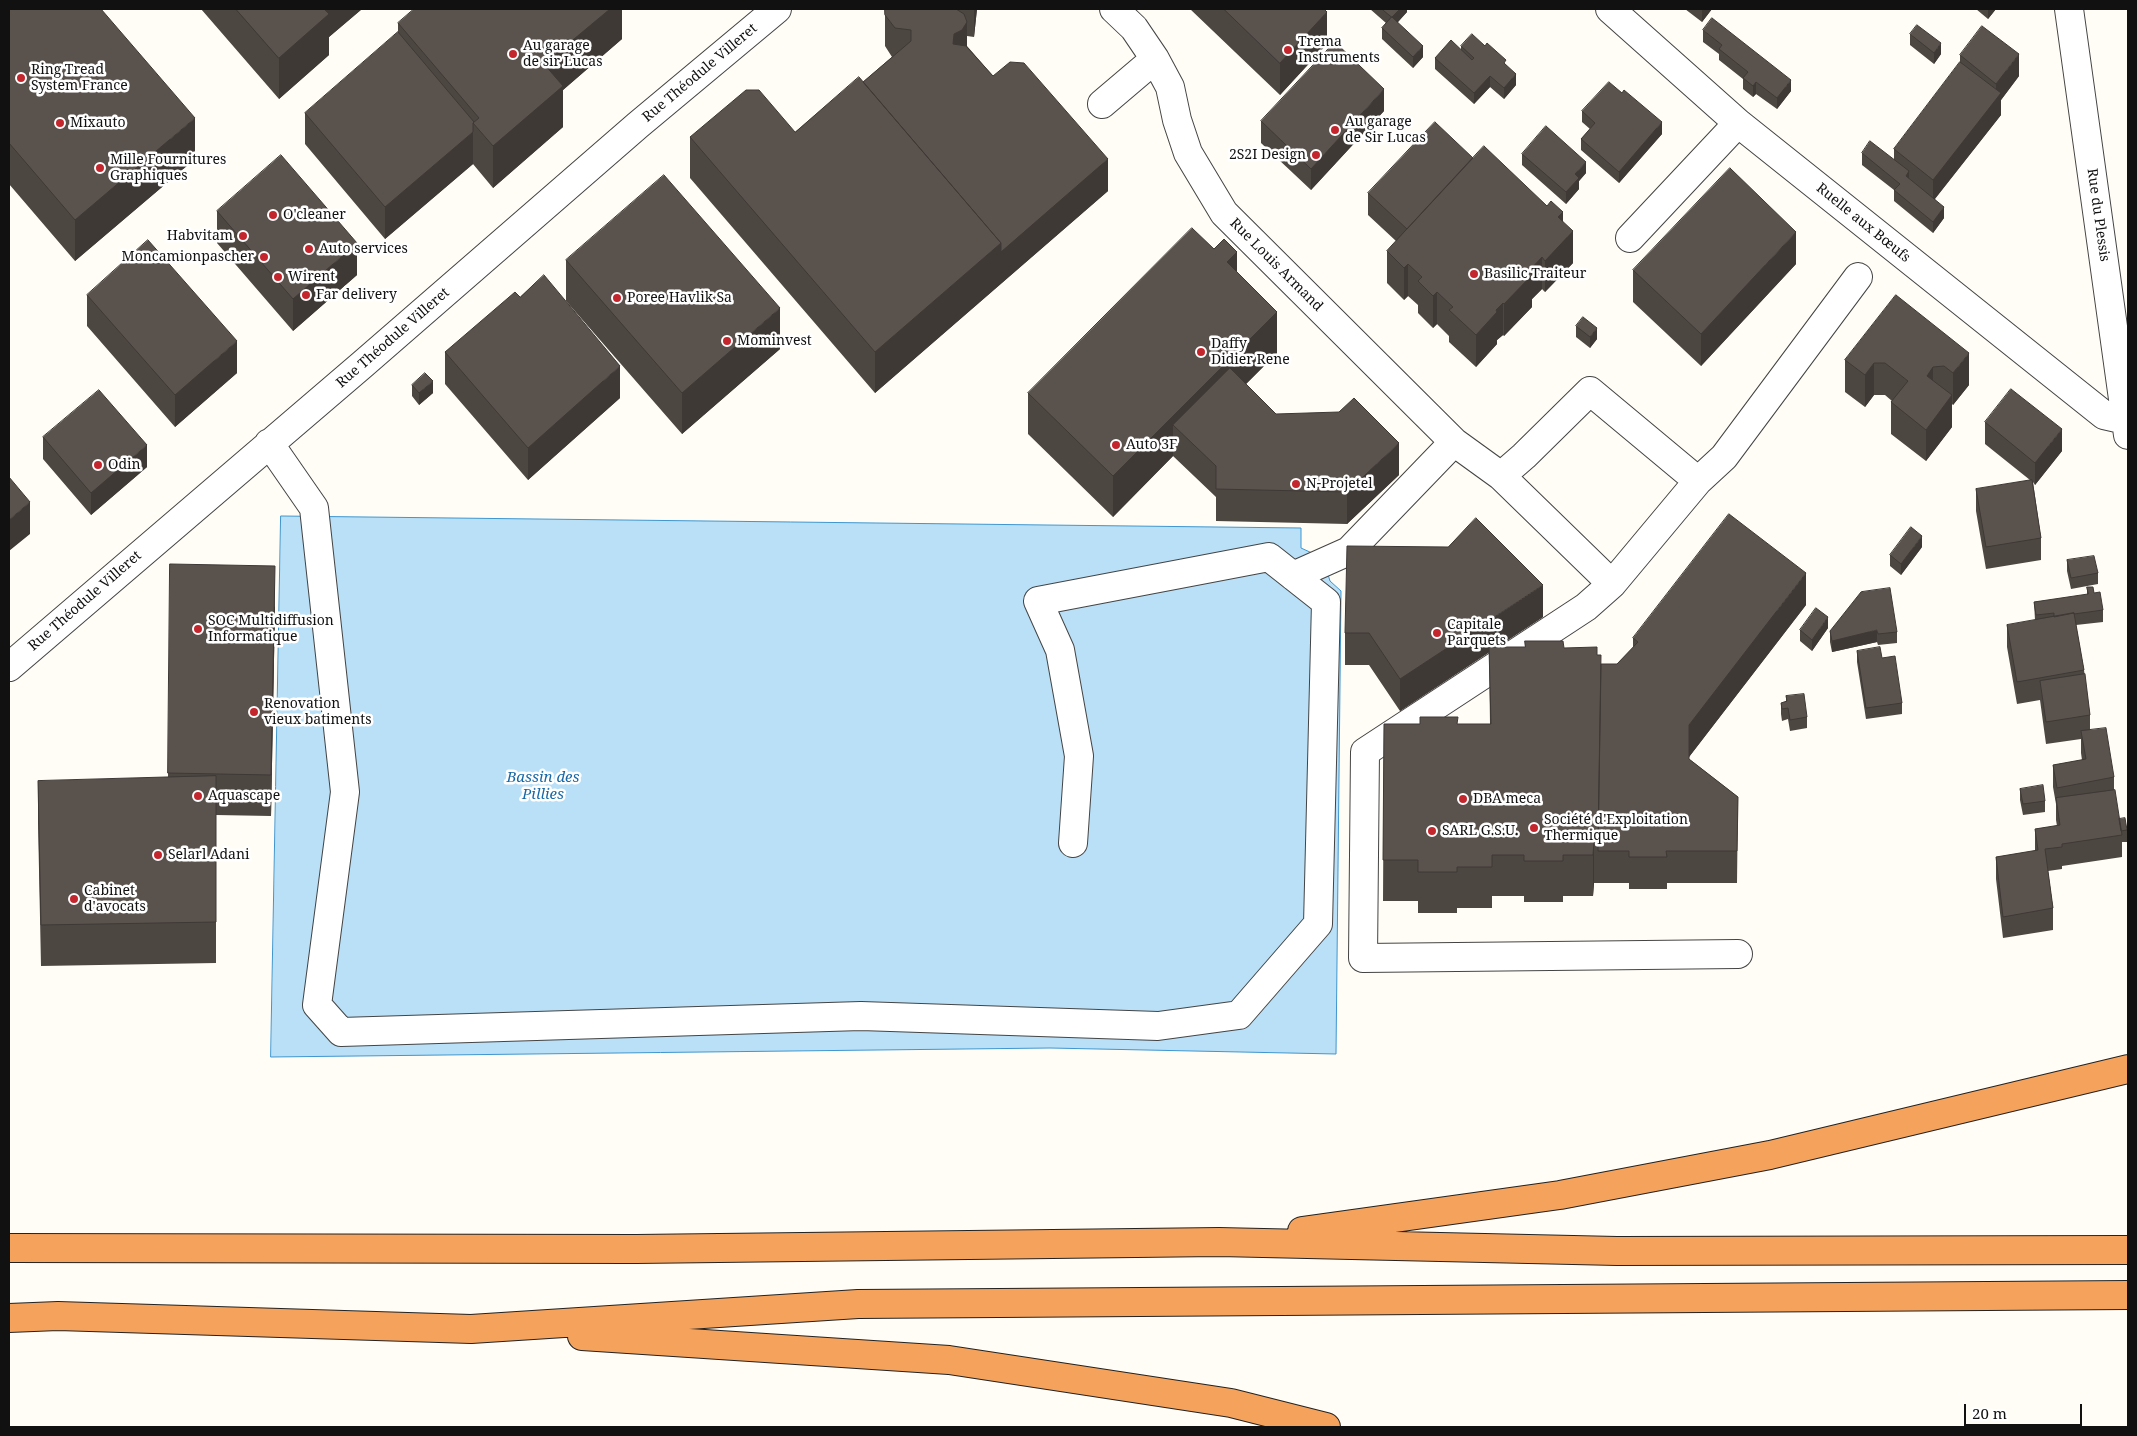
<!DOCTYPE html>
<html>
<head>
<meta charset="utf-8">
<style>
	body { margin:0 }
	#map { position:relative; width:2137px; height:1436px; overflow:hidden; background:#fffdf5; font-family:"Noto Serif",serif }
	canvas { display:block }
	.frame { position:absolute; inset:0; border:10px solid #111; pointer-events:none }
	.scale { position:absolute; left:1964px; top:1404px; width:118px; height:22px; box-sizing:border-box; border:2px solid #111; border-top:0; padding-left:6px; font-size:15px; line-height:18px; white-space:nowrap; color:#111; -webkit-text-stroke:4px #fff; paint-order:stroke }
</style>
</head>
<body>
<div id="map">
<canvas width="2137" height="1436"></canvas>
<div class="frame"></div>
<div class="scale">20 m</div>
</div>
<script>
const ctx = document.querySelector('canvas').getContext('2d');
ctx.lineJoin = 'round';
function fillPath(path, color) { ctx.fillStyle = color; ctx.fill(path, 'evenodd'); }
function stroke(path, color, width, dash) { ctx.strokeStyle = color; ctx.lineWidth = width; ctx.lineCap = dash ? 'butt' : 'round'; ctx.setLineDash(dash || []); ctx.stroke(path); }
function drawText(font, color, halo, rows, align = 'center') {
  ctx.font = font + ' "Noto Serif",serif'; ctx.lineWidth = 5; ctx.setLineDash([]); ctx.textBaseline = 'middle'; ctx.strokeStyle = halo; ctx.fillStyle = color; for (const [text, x, y, turn = 0] of rows) {
    ctx.save(); ctx.translate(x, y); ctx.rotate((+turn || 0) * Math.PI / 180); ctx.textAlign = isNaN(turn) ? turn : align; if (halo) ctx.strokeText(text, 0, 0); ctx.fillText(text, 0, 0); ctx.restore();
  }
}
const water = new Path2D(`
	M281,516L1301,528V548L1323,558L1330,581L1341,591L1336,1054L1050,1048L271,1057Z`);
const minor = new Path2D(`
	M1114,9L1134,28L1155,59L1170,87L1177,120L1188,153L1224,213L1454,442L1501,476L1612,584L1698,481L1590,391L1524,456L1501,476
	M1610,9L1738,123L2104,415L2126,420
	M2069,9L2128,435
	M1102,104L1155,59
	M1630,238L1738,123
	M269,443L314,508L345,792L317,1005L341,1032L861,1016L1158,1026L1239,1015L1318,924L1326,602L1269,557L1038,601L1060,650L1079,756L1073,843
	M1698,481L1724,457L1858,277
	M1293,576L1349,551L1454,442
	M1612,584L1586,607L1365,752L1363,958L1738,954
	M9,667L363,364L638,125L777,9`);
const highway = new Path2D(`
	M1302,1231L1560,1195L1770,1155L2128,1069
	M9,1248L636,1249L1219,1242L1617,1251L2128,1250
	M9,1318L58,1316L471,1329L858,1304L2128,1295
	M582,1336L949,1360L1231,1403L1326,1427`);
const wall = new Path2D(`
	M9,9L195,159L75,261L9,184Z
	M201,9H362L329,37V55L279,99Z
	M622,9V39L563,90V127L493,188L473,164L385,239L305,144V113L398,32V23Z
	M885,9H977L974,37L967,36V46L993,76L1108,191L875,393L690,178V137L795,132L863,82L892,57L885,46Z
	M1190,9H1324L1327,44L1280,95Z
	M1370,9H1407V12L1397,22L1423,57L1413,68L1382,39V28L1386,23Z
	M1685,9H1712L1702,22Z
	M1976,9H1996L1988,19Z
	M1703,30L1791,91L1777,109L1756,94L1753,97L1743,89V79L1719,60V54L1703,42Z
	M1910,34L1941,54L1934,64L1910,45Z
	M1461,46L1506,65L1516,85L1504,99L1490,87L1474,104L1435,69V58L1461,50Z
	M1960,55L2019,76L2001,100V115L1935,199L1944,218L1933,233L1894,201V190L1862,165V153L1894,160V149L1960,62Z
	M1622,93L1662,134L1619,183L1581,150V139L1590,129L1582,122V111Z
	M1384,111L1311,190L1261,143V121Z
	M1522,154L1586,173L1579,181V189L1566,204L1522,165Z
	M1473,158L1563,221L1573,263L1545,292L1542,289L1532,299V307L1504,336L1503,335L1497,340V344L1476,367L1449,342V336L1437,324L1433,328L1418,313V305L1408,296L1404,300L1387,283V251L1396,241L1368,215V193Z
	M217,211L357,275L293,331L217,243Z
	M1214,249L1237,272L1277,353L1246,384L1276,414L1399,475L1347,524L1216,521V497L1173,456L1113,517L1028,434V393Z
	M566,260L780,349L682,434L566,301Z
	M1796,264L1701,366L1633,302V270Z
	M87,295L237,373L175,427L87,326Z
	M1896,295L1969,385L1953,405L1952,404V427L1926,461L1891,434V402L1892,401L1885,395H1874L1865,407L1845,392V360Z
	M520,297L620,398L528,480L445,384V352Z
	M1576,326L1597,339L1590,348L1576,337Z
	M412,385L433,393L419,405L412,396Z
	M1985,422L2062,451L2035,485L2033,482L2041,538V560L1986,569L1976,511V489L2030,480L1985,444Z
	M43,437L147,467L91,515L43,459Z
	M1922,547L1901,575L1890,566V555Z
	M2067,560L2098,573V584L2071,589L2067,571Z
	M170,564L275,607L271,816L216,815V963L41,966L38,822V781L168,777Z
	M2087,587L2094,593L2103,610V622L2076,625L2084,670L2090,715V730L2114,777V790L2119,819L2127,830V842H2122V857L2062,866V869L2048,871L2053,908V930L2003,938L1996,879V857L2035,851V829L2057,826L2056,820V804L2053,787V765L2082,760L2081,753V739L2046,744L2040,700L2017,704L2007,647V625L2035,620L2034,602L2087,595Z
	M1806,605L1689,757V759L1738,797L1737,883H1667V889H1629V883H1594L1593,896H1563V902H1524V896H1492V908H1457V913H1418V901H1383L1384,724H1420V717L1458,724H1490L1489,652L1400,711L1369,665H1345V633L1543,617L1497,647H1525V641L1564,648L1597,655L1601,664H1617L1633,648V638Z
	M1828,628L1812,651L1800,641V630Z
	M1830,631L1897,632V643L1878,645L1877,642L1832,652L1830,642Z
	M1857,651L1882,658L1902,703V714L1866,719L1857,662Z
	M1786,696L1807,717V728L1790,731L1788,719L1782,721L1781,714V703L1786,702Z
	M2020,789L2045,801V812L2023,815L2020,800Z`);
const shadedWall = new Path2D(`
	M325,9H362L329,37V55L279,99V58Z
	M610,9H622V39L563,90V127L493,188V146L544,64Z
	M974,9H977L974,37Z
	M1400,9H1407V12L1392,29V17Z
	M1702,9H1712L1702,22Z
	M1988,9H1996L1988,19Z
	M1327,12V44L1280,95V63Z
	M967,22V54L953,44L954,34Z
	M1941,43V54L1934,64V53Z
	M1423,46V57L1413,68V57Z
	M2019,54V76L2001,100V115L1933,201V180L1996,99V84Z
	M1516,74V85L1504,99V88Z
	M1490,76V87L1474,104V93Z
	M1791,80V91L1777,109V98Z
	M1756,82V94L1753,97V86Z
	M1384,89V111L1311,190V169Z
	M195,118V159L75,261V220Z
	M1662,122V134L1619,183V172Z
	M473,132V164L385,239V207Z
	M1108,159V191L875,393V352L1001,243Z
	M1586,162V173L1579,181V189L1566,204V192L1575,174Z
	M1909,171V183L1906,176Z
	M1944,207V218L1933,233V222Z
	M1563,212V241L1573,231V263L1545,292V261L1558,217Z
	M1796,232V264L1701,366V334Z
	M357,243V275L293,331V299Z
	M1237,252V293L1227,262Z
	M1542,257V289L1532,299V307L1504,336V304L1528,272Z
	M1408,264V296L1404,300V268Z
	M1437,292V324L1433,328V296Z
	M1503,303V335L1497,340V344L1476,367V335L1496,310Z
	M780,308V349L682,434V393Z
	M1277,312V353L1190,440L1173,425V456L1113,517V476Z
	M1597,328V339L1590,348V337Z
	M237,341V373L175,427V395Z
	M1969,353V385L1953,405V373Z
	M1874,363V395L1865,407V375Z
	M620,366V398L528,480V448Z
	M1933,367V399L1927,376Z
	M433,381V393L419,405V393Z
	M1952,395V427L1926,461V430Z
	M2062,429V451L2035,485V463Z
	M1399,443V475L1347,524V492Z
	M147,445V467L91,515V493Z
	M30,502V534L9,551V520Z
	M1922,536V547L1901,575V564Z
	M275,566V607L271,816V775Z
	M1806,573V605L1689,757V725Z
	M1543,585V617L1400,711V679Z
	M1828,617V628L1812,651V640Z
	M1877,630V642L1832,652V641Z
	M1594,842V883L1593,896V855Z`);
const building = new Path2D(`
	M9,9H101L195,118L75,220L9,143Z
	M236,9H324L329,14L279,58Z
	M414,9H610L544,64L563,86L493,146L473,123L479,118L398,23Z
	M885,9H956L964,14L967,22L962,30L954,34L953,44L966,46L993,76L1010,62L1024,63L1108,159L1001,252V243L863,82L911,41V30L895,28L885,15Z
	M1224,9H1324L1327,12L1280,63Z
	M1382,9H1400L1392,17Z
	M1392,17L1423,46L1413,57L1382,28Z
	M1712,18L1791,80L1777,98L1756,82L1753,86L1743,78L1748,72L1719,49L1722,45L1703,30Z
	M1917,25L1941,43L1934,53L1910,34Z
	M1982,26L2019,54L1996,84L1960,55Z
	M398,32L474,122L473,123V132L385,207L305,113Z
	M1472,34L1485,46L1487,43L1506,60L1504,63L1516,74L1504,88L1490,76L1474,93L1435,58L1451,40L1472,60L1474,58L1461,46Z
	M1335,42L1384,89L1311,169L1261,121Z
	M1960,62L2001,93L1933,180L1894,149Z
	M859,77L1001,243L875,352L690,137L746,90H759L795,132Z
	M1609,82L1622,93L1624,90L1662,122L1619,172L1581,139L1595,123L1582,111Z
	M1435,122L1473,158L1407,229L1368,193Z
	M1546,126L1586,162L1575,174L1579,178L1566,192L1522,154Z
	M1870,141L1909,171L1906,176L1944,207L1933,222L1894,190L1900,184L1862,153Z
	M1484,146L1547,206L1551,201L1563,212L1558,217L1573,231L1545,261L1542,257L1528,272L1532,275L1504,304L1503,303L1496,310L1497,312L1476,335L1449,310L1453,307L1437,292L1433,296L1418,281L1422,277L1408,264L1404,268L1387,251Z
	M281,155L357,243L293,299L217,211Z
	M1730,168L1796,232L1701,334L1633,270Z
	M664,175L780,308L682,393L566,260Z
	M1192,228L1214,249L1224,239L1237,252L1227,262L1277,312L1113,476L1028,393Z
	M148,240L237,341L175,395L87,295Z
	M544,275L620,366L528,448L445,352L515,292L520,297Z
	M1896,295L1969,353L1953,373L1944,366L1933,367L1927,376L1952,395L1926,430L1891,402L1908,381L1885,363H1874L1865,375L1845,360Z
	M1583,317L1597,328L1590,337L1576,326Z
	M1230,368L1276,414L1339,412L1354,398L1399,443L1347,492L1216,489V466L1173,425Z
	M425,373L433,381L419,393L412,385Z
	M2011,389L2062,429L2035,463L1985,422Z
	M99,390L147,445L91,493L43,437Z
	M9,477L30,502L9,520Z
	M2032,480L2041,538L1986,547L1976,489Z
	M1729,514L1806,573L1689,725V759L1738,797L1737,851H1666L1667,857H1629V851H1598L1601,664H1617L1638,642L1633,638Z
	M1476,518L1543,585L1400,679L1369,633H1345L1347,546L1448,547Z
	M1911,527L1922,536L1901,564L1890,555Z
	M2094,556L2098,573L2071,578L2067,560Z
	M170,564L275,566L271,775L168,773Z
	M2087,587H2093L2094,593L2100,592L2103,610L2074,614V613L2054,617V613L2036,615L2034,602L2088,594Z
	M1890,588L1897,632L1878,634L1877,630L1832,641L1830,631L1861,592Z
	M1816,608L1828,617L1812,640L1800,630Z
	M2074,613L2084,670L2017,682L2007,625Z
	M1525,641H1563L1564,648L1597,647V655H1601L1598,842H1594L1593,855H1563V861H1524V855H1492V867H1457V872H1418V860H1383L1384,724H1420V717H1458L1457,724H1491L1489,647H1525Z
	M1880,647L1882,658L1895,656L1902,703L1866,708L1857,651Z
	M2085,674L2090,715L2046,722L2040,681Z
	M1804,694L1807,717L1790,720L1788,708L1782,709L1781,703L1787,701L1786,696Z
	M2106,728L2114,777L2057,788L2053,765L2086,759L2081,731Z
	M216,776V922L41,925L38,781Z
	M2043,785L2045,801L2023,804L2020,789Z
	M2115,790L2122,835L2062,844V847L2045,849L2053,908L2003,917L1996,857L2038,850L2035,829L2060,825L2056,798Z
	M2125,818L2127,830L2121,831L2119,819Z`);
const markers = [
	[1288,50,5,"#c4262e"],
	[513,54,5,"#c4262e"],
	[21,78,5,"#c4262e"],
	[60,123,5,"#c4262e"],
	[1335,130,5,"#c4262e"],
	[1316,155,5,"#c4262e"],
	[100,168,5,"#c4262e"],
	[273,215,5,"#c4262e"],
	[243,236,5,"#c4262e"],
	[309,249,5,"#c4262e"],
	[264,257,5,"#c4262e"],
	[1474,274,5,"#c4262e"],
	[278,277,5,"#c4262e"],
	[306,295,5,"#c4262e"],
	[617,298,5,"#c4262e"],
	[727,341,5,"#c4262e"],
	[1201,352,5,"#c4262e"],
	[1116,445,5,"#c4262e"],
	[98,465,5,"#c4262e"],
	[1296,484,5,"#c4262e"],
	[198,629,5,"#c4262e"],
	[1437,633,5,"#c4262e"],
	[254,712,5,"#c4262e"],
	[198,796,5,"#c4262e"],
	[1463,799,5,"#c4262e"],
	[1534,828,5,"#c4262e"],
	[1432,831,5,"#c4262e"],
	[158,855,5,"#c4262e"],
	[74,899,5,"#c4262e"]
];
const poiNames = [
	["Trema",1298,42],
	["Instruments",1298,58],
	["Au garage",523,46],
	["de sir Lucas",523,62],
	["Ring Tread",31,70],
	["System France",31,86],
	["Au garage",1345,122],
	["de Sir Lucas",1345,138],
	["Mixauto",70,123],
	["2S2I Design",1306,155,"right"],
	["Mille Fournitures",110,160],
	["Graphiques",110,176],
	["O'cleaner",283,215],
	["Habvitam",233,236,"right"],
	["Auto services",319,249],
	["Moncamionpascher",254,257,"right"],
	["Basilic Traiteur",1484,274],
	["Wirent",288,277],
	["Far delivery",316,295],
	["Poree Havlik Sa",627,298],
	["Mominvest",737,341],
	["Daffy",1211,344],
	["Didier Rene",1211,360],
	["Auto 3F",1126,445],
	["Odin",108,465],
	["N-Projetel",1306,484],
	["SOC Multidiffusion",208,621],
	["Informatique",208,637],
	["Capitale",1447,625],
	["Parquets",1447,641],
	["Renovation",264,704],
	["vieux batiments",264,720],
	["Aquascape",208,796],
	["DBA meca",1473,799],
	["Société d'Exploitation",1544,820],
	["Thermique",1544,836],
	["SARL G.S.U.",1442,831],
	["Selarl Adani",168,855],
	["Cabinet",84,891],
	["d'avocats",84,907]
];
const streetNames = [
	["Rue Théodule Villeret",700,73,-40],
	["Rue du Plessis",2098,215,82],
	["Ruelle aux Bœufs",1863,223,39],
	["Rue Louis Armand",1276,265,45],
	["Rue Théodule Villeret",393,338,-41],
	["Rue Théodule Villeret",85,601,-41]
];
const waterNames = [
	["Bassin des",543,778],
	["Pillies",543,795]
];
fillPath(water, '#b9e0f7');
stroke(water, '#3f96cf', 1);
stroke(minor, '#444', 30);
stroke(highway, '#222', 30);
stroke(minor, '#fff', 28);
stroke(highway, '#f5a25d', 28);
fillPath(wall, '#4d4742');
fillPath(shadedWall, '#3f3936');
fillPath(building, '#5a524d');
stroke(building, '#3f3936', 1);
for (const [x, y, r, color] of markers) { const dot = new Path2D(); dot.arc(x, y, r, 0, 2 * Math.PI); ctx.fillStyle = color; ctx.fill(dot); stroke(dot, '#fff', 2); }
drawText('14px', '#111', '#fff', poiNames, 'left');
drawText('14px', '#111', '#fff', streetNames);
drawText('italic 15px', '#1768a6', '#fff', waterNames);
</script>
</body>
</html>
